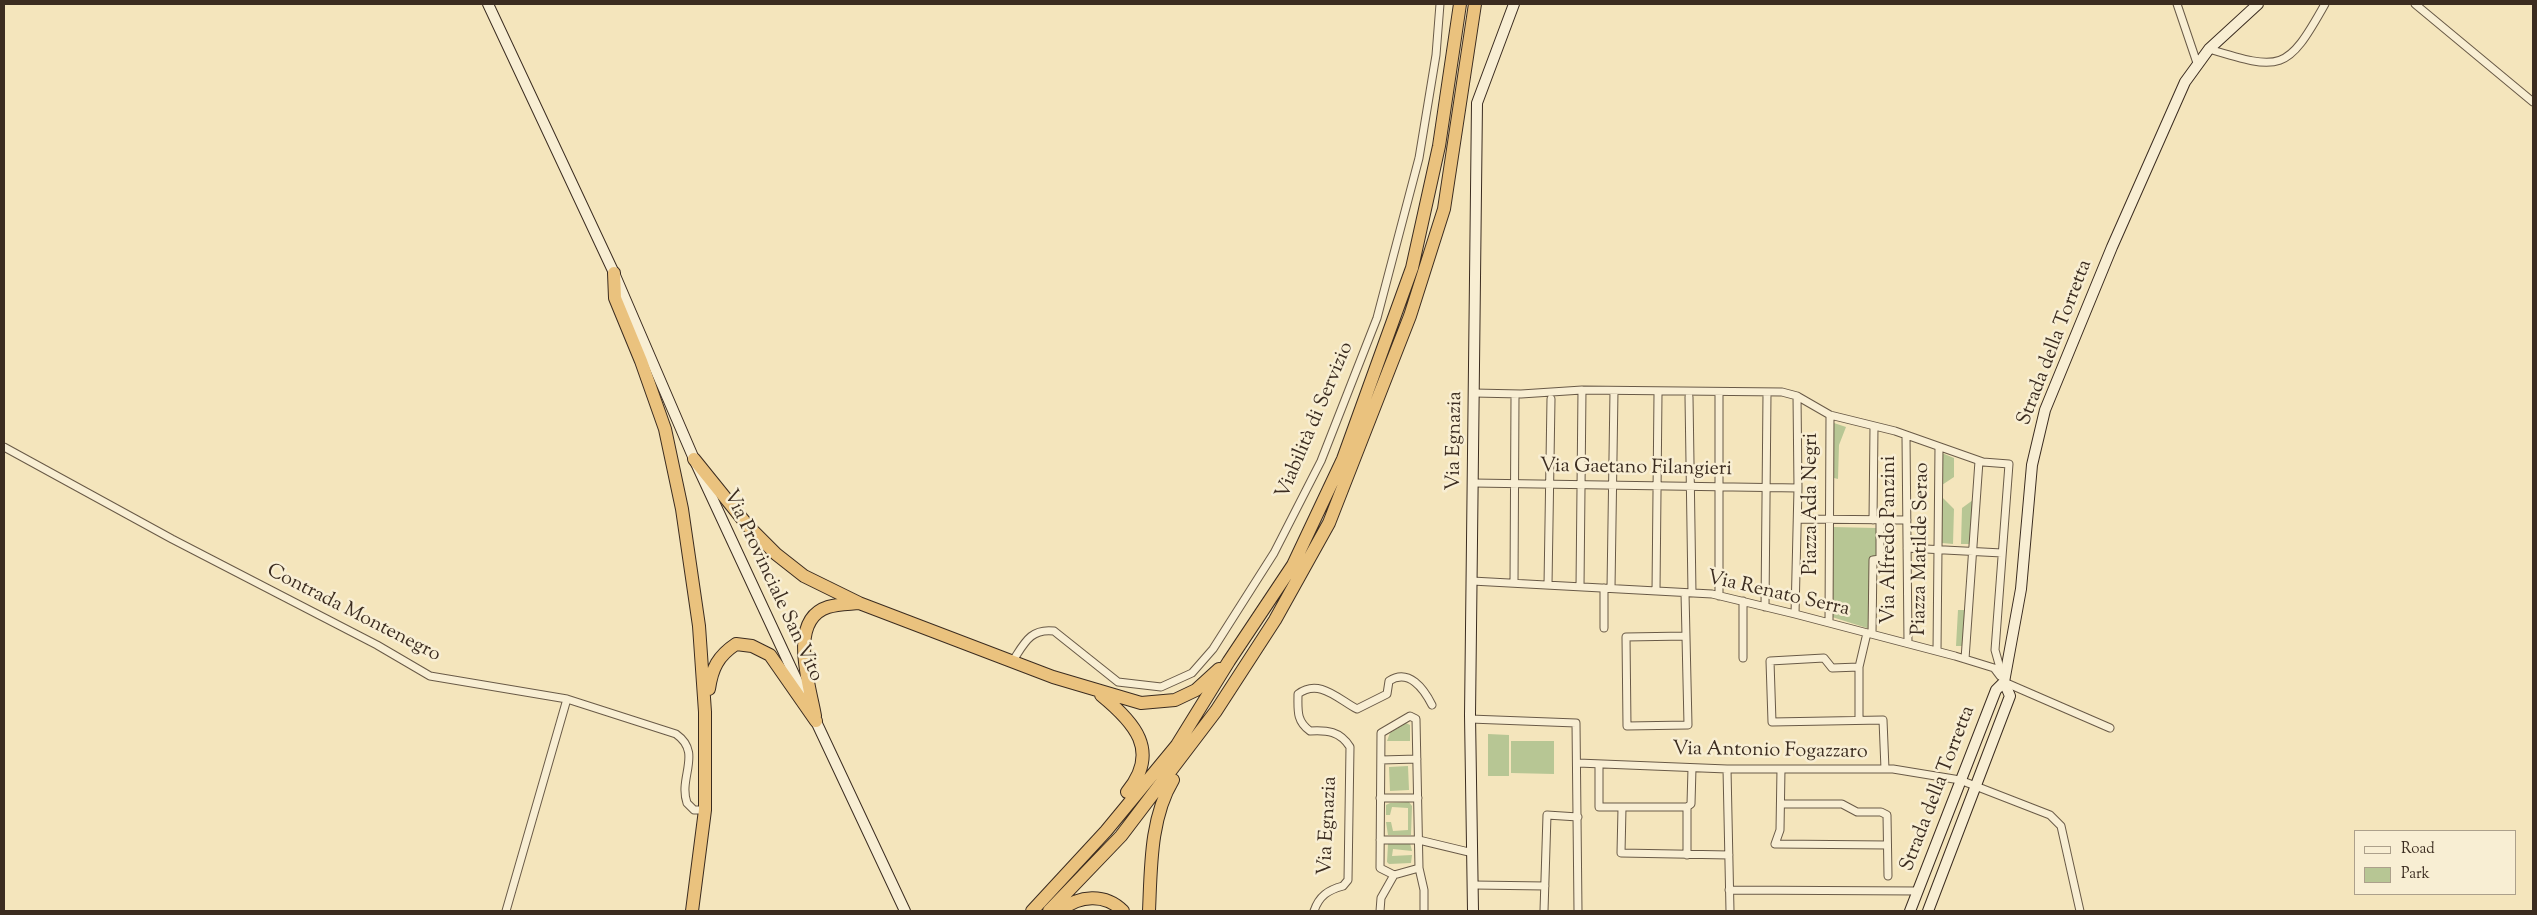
<!DOCTYPE html>
<html>
<head>
<meta charset="utf-8">
<style>
	body { margin:0 }
	#map { position:relative; width:2537px; height:915px; overflow:hidden; background:#f4e5bc; font-family:"Sorts Mill Goudy",serif }
	canvas { display:block }
	.frame { position:absolute; inset:0; border:5px solid #3b2c20; pointer-events:none }
	.legend { position:absolute; left:2354px; top:830px; width:162px; height:65px; box-sizing:border-box; background:#f8eed3; border:1px solid #aca08b; margin:0; padding:6px 9px; list-style:none; font-size:15px; color:#3b2c20 }
	.legend li { display:flex; align-items:center; gap:10px; height:25px }
	.legend b { width:25px; border:1px solid #aca08b }
</style>
</head>
<body>
<div id="map">
<canvas width="2537" height="915"></canvas>
<div class="frame"></div>
<ul class="legend">
<li><b style="height:6px;background:#f8eed3"></b>Road</li>
<li><b style="height:14px;background:#b7c694"></b>Park</li>
</ul>
</div>
<script>
const ctx = document.querySelector('canvas').getContext('2d');
ctx.lineJoin = 'round';
function fillPath(path, color) { ctx.fillStyle = color; ctx.fill(path, 'evenodd'); }
function stroke(path, color, width, dash) { ctx.strokeStyle = color; ctx.lineWidth = width; ctx.lineCap = dash ? 'butt' : 'round'; ctx.setLineDash(dash || []); ctx.stroke(path); }
function drawText(font, color, halo, rows, align = 'center') {
  ctx.font = font + ' "Sorts Mill Goudy",serif'; ctx.lineWidth = 5; ctx.setLineDash([]); ctx.textBaseline = 'middle'; ctx.strokeStyle = halo; ctx.fillStyle = color; for (const [text, x, y, turn = 0] of rows) {
    ctx.save(); ctx.translate(x, y); ctx.rotate((+turn || 0) * Math.PI / 180); ctx.textAlign = isNaN(turn) ? turn : align; if (halo) ctx.strokeText(text, 0, 0); ctx.fillText(text, 0, 0); ctx.restore();
  }
}
const green = new Path2D(`
	M1834,423L1846,427L1839,445L1838,479L1834,478Z
	M1942,453L1954,458V477L1942,485Z
	M1942,497L1954,509L1953,544L1942,543Z
	M1973,500L1970,544H1961L1962,508Z
	M1833,527L1876,528V557L1870,629L1832,617Z
	M1958,610H1965L1963,646H1956Z
	M1406,723L1410,725V741H1387L1390,733Z
	M1488,734L1509,735V776H1488Z
	M1511,741H1554V774L1511,773Z
	M1408,766L1409,790L1390,791L1389,767Z
	M1409,802L1412,806L1411,835H1388L1386,822H1391L1393,831L1408,830V808L1392,807L1390,815H1386V805L1390,803Z
	M1410,843L1412,851L1393,849L1392,856L1412,855L1411,863L1389,864L1387,862L1388,844Z`);
const street = new Path2D(`
	M2177,4L2197,63
	M2415,4L2533,102
	M2209,49C2281,71 2287,72 2325,4
	M1474,393L1521,394L1582,390L1782,392L1797,396L1830,415L1895,431L1983,462L2009,464L1995,650L2004,682L2110,728
	M1689,397L1692,593
	M1906,437L1908,643
	M4,447L172,539L377,645L430,676L567,699L676,734C703,753 678,777 687,803L694,810H705
	M1473,483L1798,488
	M1798,519L1907,520
	M1873,520L1874,427
	M1907,548L2002,553
	M1472,581L1712,594L1795,614L1955,656L1994,668L2000,676
	M1514,583L1515,397
	M1548,585L1551,399
	M1580,587L1582,390
	M1611,588L1614,391
	M1656,591L1658,394
	M1685,593L1688,725L1627,726L1626,637L1686,636
	M1719,596V393
	M1765,607L1767,394
	M1795,614L1798,488L1797,396
	M1829,622L1830,415
	M1604,628V588
	M1872,634L1873,560L1880,559V520
	M1937,651L1939,447
	M1743,658V601
	M1965,659L1979,461
	M1012,662C1024,644 1030,628 1054,631L1118,682L1161,687L1192,673L1213,649L1274,553L1321,461L1377,318L1419,158L1436,55L1440,4
	M1859,667L1867,633
	M1410,716L1416,719L1419,868L1394,875L1380,868L1381,733Z
	M1470,719L1576,723L1578,911
	M1859,720V667L1832,668L1824,658L1770,661L1772,722L1883,720L1885,769
	M1381,760L1417,759
	M1578,763L1727,769H1893L1960,780L2050,815L2061,826L2080,911
	M1599,764V807H1687V855
	M1727,769L1730,911
	M1781,769L1780,830L1775,844L1887,845
	M1380,798H1418
	M1781,804H1842L1857,812H1881L1887,815L1888,876
	M1687,807L1691,804L1692,768
	M1622,808L1621,853L1729,855
	M1380,840H1419L1473,853
	M1419,868L1424,890V911
	M1474,885L1545,886
	M1729,890L1918,891
	M506,911L567,699
	M1314,911C1319,896 1328,890 1343,886L1348,880L1350,747C1340,731 1327,730 1310,731C1296,721 1298,710 1298,694C1319,678 1338,699 1357,709L1387,694L1389,681C1409,668 1424,689 1432,705
	M1380,911L1381,898L1394,875
	M1544,911L1547,815L1578,817`);
const secondary = new Path2D(`
	M488,4L614,273L694,459L806,700
	M813,715L905,911
	M1473,911L1470,715L1477,103L1514,4
	M1910,911L1996,690L2004,682
	M1928,911L2010,696L2004,682L2021,589L2032,465L2045,410L2112,247L2185,82L2209,49L2258,4`);
const highway = new Path2D(`
	M614,273L615,298L641,361L665,429L682,509L699,626L705,712V810L692,911
	M694,459L748,526L776,554L804,576L859,603L1053,677L1141,703L1175,700L1196,690L1219,669
	M709,689C712,668 718,656 736,644L752,646L770,655L816,721
	M1101,695C1134,722 1161,751 1127,792
	M815,716C810,686 787,620 828,607C837,604 849,604 859,603
	M1032,911L1106,831L1177,745L1229,661L1293,565L1343,459L1412,268L1439,146L1460,4
	M1049,911L1121,836L1216,711L1275,620L1329,523L1410,316L1444,209L1475,4
	M1060,911C1079,895 1105,893 1123,911
	M1149,911C1151,868 1150,818 1173,780`);
const streetNames = [
	["Strada della Torretta",2056,343,-69],
	["Viabilità di Servizio",1316,421,-67],
	["Via Egnazia",1456,441,-89],
	["Via Gaetano Filangieri",1636,469,1],
	["Piazza Ada Negri",1813,504,-90],
	["Via Alfredo Panzini",1891,540,-90],
	["Piazza Matilde Serao",1922,549,-89],
	["Via Provinciale San Vito",772,586,65],
	["Via Renato Serra",1778,595,13],
	["Contrada Montenegro",353,614,27],
	["Via Antonio Fogazzaro",1770,752,1],
	["Strada della Torretta",1939,789,-69],
	["Via Egnazia",1329,826,-87]
];
fillPath(green, '#b7c694');
stroke(street, '#695a47', 9);
stroke(secondary, '#3b2c20', 12);
stroke(highway, '#3b2c20', 14);
stroke(street, '#f8eed3', 7);
stroke(secondary, '#f8eed3', 10);
stroke(highway, '#eac27e', 12);
drawText('20px', '#3b2c20', '#f8eed3', streetNames);
</script>
</body>
</html>
